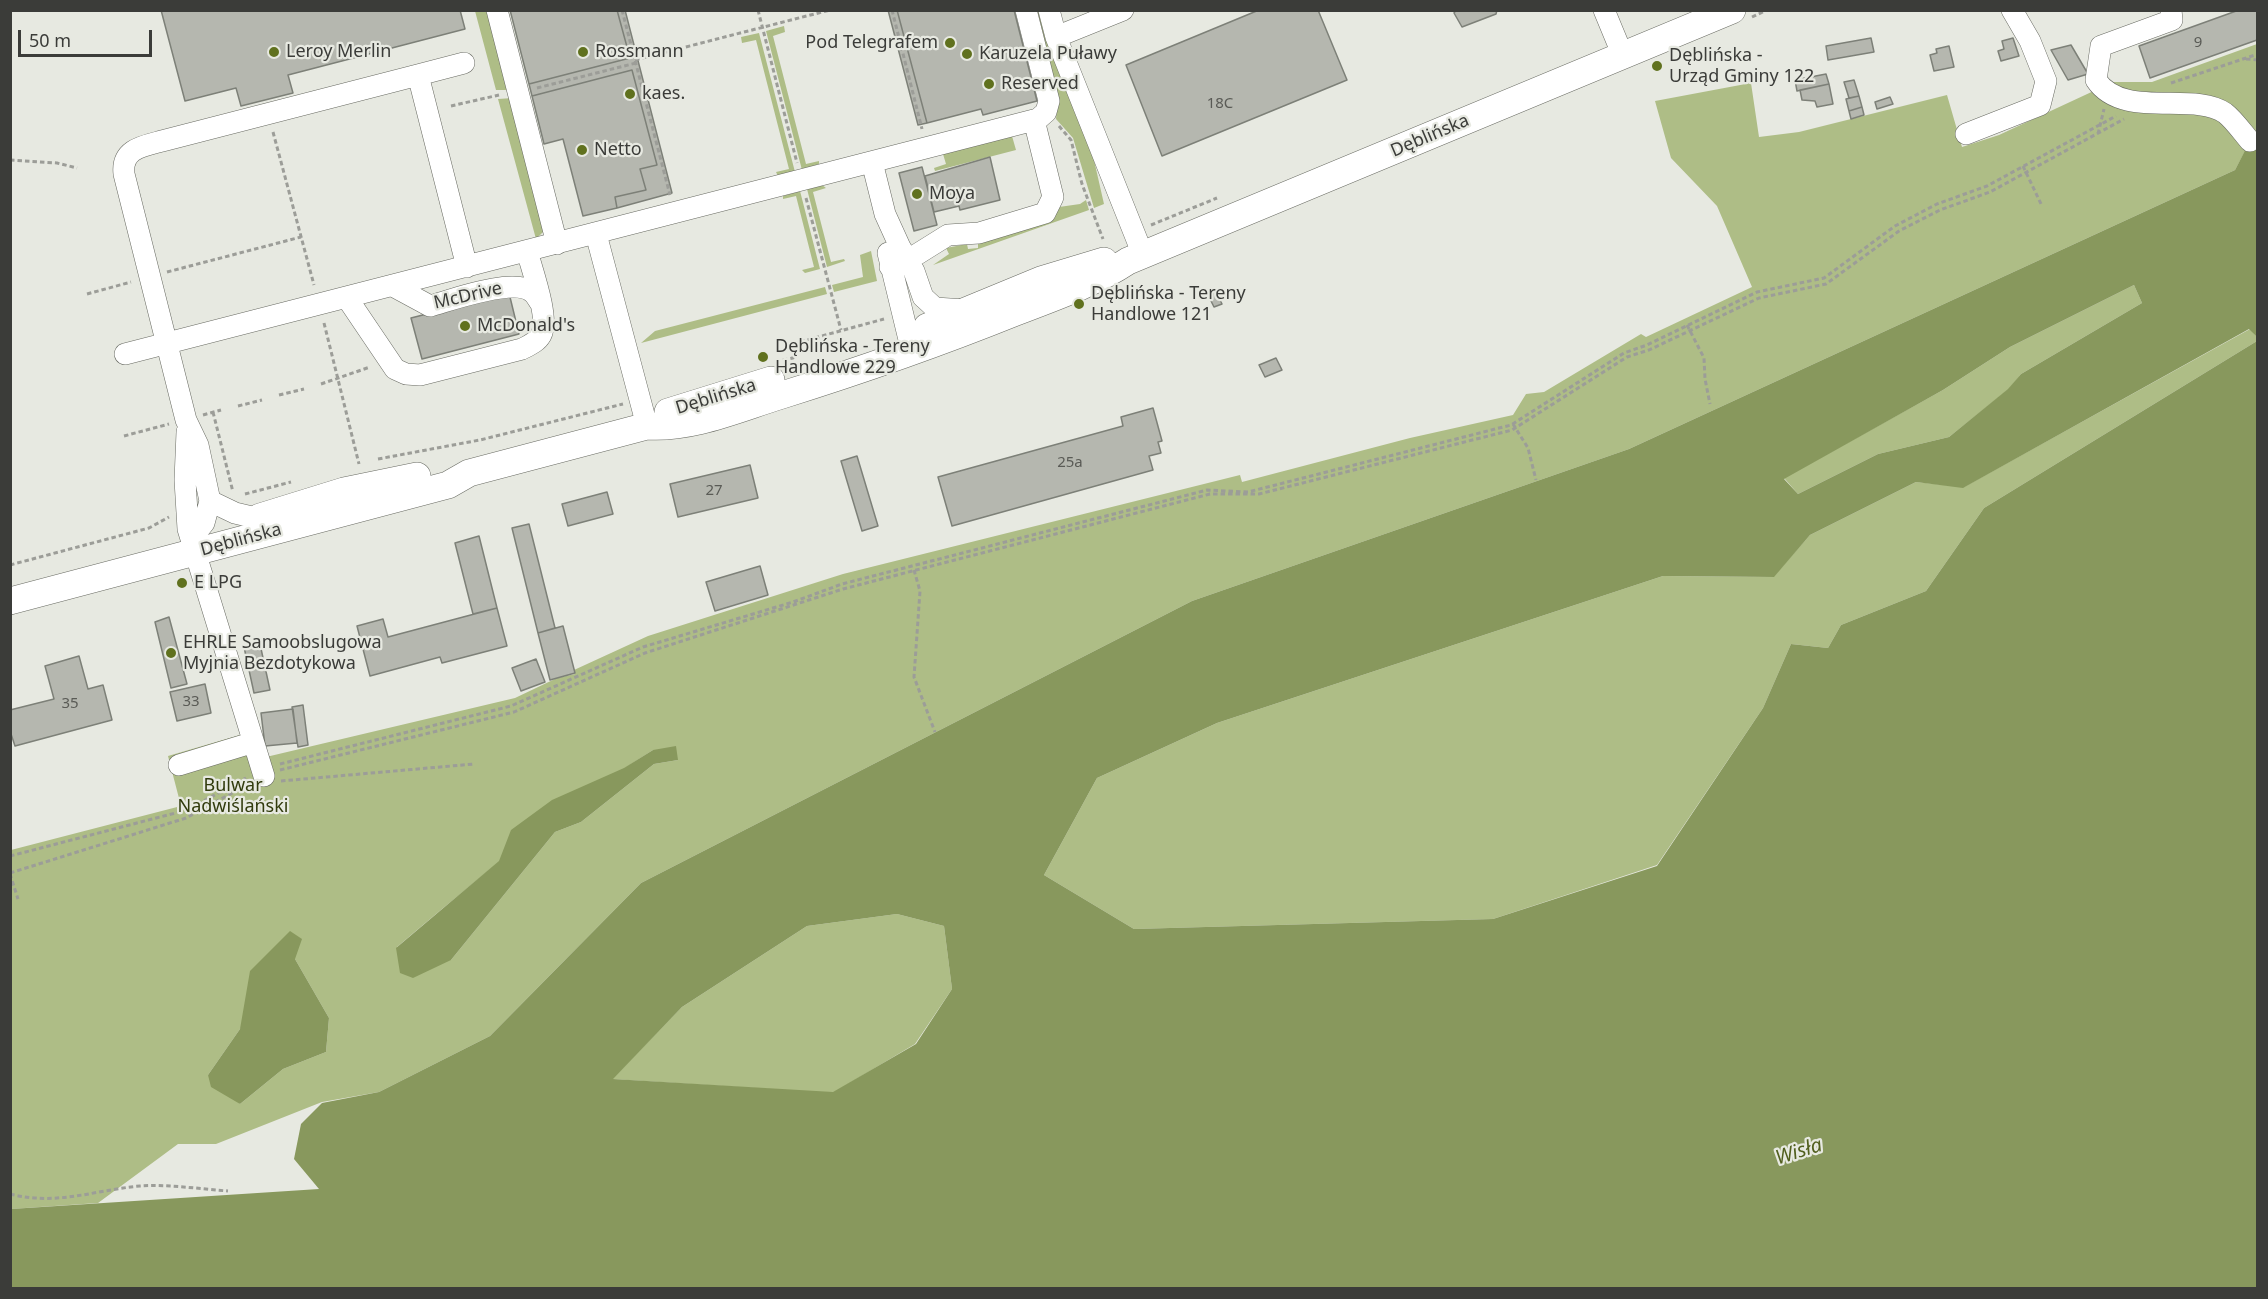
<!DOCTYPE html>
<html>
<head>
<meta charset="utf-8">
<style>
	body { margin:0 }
	#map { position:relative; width:2268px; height:1299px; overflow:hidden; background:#e7e9e1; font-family:"Noto Sans",sans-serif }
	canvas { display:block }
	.frame { position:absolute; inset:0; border:12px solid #3b3c39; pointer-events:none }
	.scale { position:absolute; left:18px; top:30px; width:134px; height:27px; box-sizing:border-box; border:3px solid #3b3c39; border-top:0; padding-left:8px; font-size:18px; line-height:21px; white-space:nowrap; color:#3b3c39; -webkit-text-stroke:4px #e7e9e1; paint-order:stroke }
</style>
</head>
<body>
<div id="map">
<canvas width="2268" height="1299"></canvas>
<div class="frame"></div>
<div class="scale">50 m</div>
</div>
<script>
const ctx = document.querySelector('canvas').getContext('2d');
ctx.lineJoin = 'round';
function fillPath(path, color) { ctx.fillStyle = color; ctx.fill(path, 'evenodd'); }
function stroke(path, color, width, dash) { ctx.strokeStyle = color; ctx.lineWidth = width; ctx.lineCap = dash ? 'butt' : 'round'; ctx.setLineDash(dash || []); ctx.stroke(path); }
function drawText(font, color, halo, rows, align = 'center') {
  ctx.font = font + ' "Noto Sans",sans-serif'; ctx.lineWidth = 4.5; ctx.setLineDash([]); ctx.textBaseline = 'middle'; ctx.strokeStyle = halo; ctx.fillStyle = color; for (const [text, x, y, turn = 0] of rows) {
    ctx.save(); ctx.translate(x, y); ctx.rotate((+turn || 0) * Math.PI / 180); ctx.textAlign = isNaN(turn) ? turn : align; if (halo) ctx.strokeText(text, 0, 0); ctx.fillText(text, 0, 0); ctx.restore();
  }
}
const green = new Path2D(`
	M475,11H490L510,90H496Z
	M1033,11H1060L1104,204L1094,208L1073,138L1056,119L1057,107Z
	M784,26L785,32L773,36L806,164L819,161V164L802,170L766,31Z
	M759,33L795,172L778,176L776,172L789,169L756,40L742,43L741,37Z
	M2257,44V146L2250,142L2235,170L1629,449L1192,601L641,883L490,1036L379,1092L322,1102L216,1144H178L98,1203L11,1209V850L181,806L168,756L257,730L266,757L515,698L557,678L575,674L574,670L648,636L843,574L1240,475L1242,482L1410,438L1513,415L1526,394L1544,392L1641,334L1646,337L1752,287L1717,206L1671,158L1655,101L1751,83L1759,137L1799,132L1947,95L1962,147L1999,135L2113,82H2152ZM653,750L678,760L654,764L581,822L555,832L451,960L397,947C479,878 562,807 653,750ZM295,959L329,1018L326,1052L283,1069L240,1104L208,1075L240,1029Z
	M513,98L544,231L536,239L498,99Z
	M1012,136L1016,150L935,171L934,168L946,164L943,154Z
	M822,185L826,188L813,192L831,262L844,259L845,261L827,267L807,189Z
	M800,191L820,269L805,273L802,270L814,267L796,196L783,199V196Z
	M1086,200L1089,210L933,265L949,254L946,248L967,244L968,249L978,248V243L1054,219L1059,207L1080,204Z
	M871,251L877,281L834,292L832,285L863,277L860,255Z
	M2134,285L2142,303L2021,374L2009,389L1949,437L1878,454L1798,494L1784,478L1943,390L2010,347Z
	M825,287L827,294L641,343L655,331Z
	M2250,329L2257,337V341L1984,508L1926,591L1841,625L1828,648L1791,644L1763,708L1657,865L1493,919L1134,929L1044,875L1097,778L1217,723L1663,576L1773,577L1810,535L1916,482L1964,487Z
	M897,914L944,926L952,989L915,1044L833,1093L612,1079L682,1007L807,926Z`);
const water = new Path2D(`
	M2250,141L2257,147V337L2249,329L1963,488L1916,482L1810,535L1774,577L1663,576L1217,723L1097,778L1044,875L1134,929L1493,919L1657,866L1763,708L1791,644L1828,648L1841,625L1926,591L1984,508L2257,341V1288H11V1209L319,1189L294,1159L301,1124L322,1103L379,1092L490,1036L641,883L1192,601L1629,449L2235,170ZM2134,285L2142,303L2021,374L2008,389L1949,437L1878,454L1798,494L1784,479L1943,390L2010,347ZM897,914L944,926L952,989L916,1044L833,1092L613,1079L682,1007L807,926Z
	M676,746L678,760L654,764L581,822L555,832L451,960L413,978L400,973L396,948L499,861L511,830L552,800L624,768L653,750Z
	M290,931L302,939L295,959L329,1018L326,1052L283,1069L240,1104L211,1087L208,1075L240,1029L250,971Z`);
const building = new Path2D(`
	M161,10H460L465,29L288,75L293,93L241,106L236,88L185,101Z
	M510,10H617L630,58L529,84Z
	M617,10H625L672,193L617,208L615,197L646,190L640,169L657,165L632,70L532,96L529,84L630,58Z
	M888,10H897L927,123L918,125Z
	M897,10H1014L1037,101L983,115L981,109L927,123Z
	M1259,10H1318L1347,80L1162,156L1126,65Z
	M1497,10L1496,14L1462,27L1454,13L1456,10Z
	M2239,10H2258L2257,40L2150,78L2139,46Z
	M1871,38L1874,52L1828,60L1826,46Z
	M2013,38L2019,56L2001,61L1998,51L2004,49L2002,41Z
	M2071,45L2088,74L2068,80L2051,50Z
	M1949,46L1954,67L1934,71L1930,55L1937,53L1936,49Z
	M632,70L657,165L640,169L646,190L615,197L617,208L583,216L563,139L544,144L532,96Z
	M1826,74L1829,84L1797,91L1795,80Z
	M1854,80L1859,96L1849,98L1844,82Z
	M1829,84L1833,104L1817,107L1815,101L1802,100L1800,90Z
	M1859,96L1862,107L1849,111L1846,99Z
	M1890,97L1893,104L1877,109L1875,102Z
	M1862,107L1864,115L1851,119L1849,111Z
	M990,157L1000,200L960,210L959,206L934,212L925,176Z
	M922,167L937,225L914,231L899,173Z
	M1216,291L1222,304L1214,307L1208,295Z
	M509,293L519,334L422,359L411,318Z
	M1276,358L1282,370L1265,377L1259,365Z
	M1153,408L1162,441L1158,442L1161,453L1149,456L1153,470L952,526L938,477L1123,426L1121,417Z
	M857,456L878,526L862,531L841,461Z
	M750,465L758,498L678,517L670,484Z
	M607,492L613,514L568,526L562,504Z
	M529,524L555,628L538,633L512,528Z
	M479,536L497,608L473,614L455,543Z
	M760,566L768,595L715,611L706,582Z
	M497,608L507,646L442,663L440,657L370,676L357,626L383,619L388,637Z
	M169,617L187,684L171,688L155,622Z
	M563,626L575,673L550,680L538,633Z
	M260,644L270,690L254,693L244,647Z
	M79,656L88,689L103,685L112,720L15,746L10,731V710L54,699L45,666Z
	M536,659L545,682L521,691L512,668Z
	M205,684L211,713L177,721L170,692Z
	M303,705L308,745L298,747L292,707Z
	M293,709L297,743L265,746L261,713Z`);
const path = new Path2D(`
	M622,10L670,195
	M758,10L797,163
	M892,10L922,129
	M1752,17L1767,10
	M2246,59L2258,60
	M635,60L830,10
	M2171,83L2258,54
	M537,88L636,63
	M451,106L499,95
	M1059,126L1071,140L1082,184L1103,239
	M273,132L314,285
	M2098,134L2104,109
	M10,160L57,163L77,168
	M2023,166L2042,206
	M806,198L841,330
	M1151,225L1217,198
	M167,272L301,237
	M87,294L131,282
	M324,323L359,464
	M1687,325L1704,358L1705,379L1710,404
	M783,360L793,358L796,343L884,319
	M321,384L370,367
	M279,395L304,389
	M238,406L262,400
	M213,412L233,492
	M203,415L221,410
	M1513,424L1528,448L1536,480
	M124,436L169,424
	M378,459L480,440L623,404
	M245,494L291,482
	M10,565L149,528L169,517
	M914,570L920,591L914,677L935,732
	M280,764L511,706L643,647L793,602L842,584L1207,490L1248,492L1511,425L1624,353L1647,345L1757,292L1824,278L1895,226L1937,204L1987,186L2116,116
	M280,770L514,712L645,653L843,589L1210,494H1259L1512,430L1627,357L1649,350L1759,298L1826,284L1899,231L1940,210L1990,192L2124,119
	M281,781L474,764
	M10,856L187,810L246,778
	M10,873L186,818L247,785
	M10,874L18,899
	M10,1194C58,1206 94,1190 140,1186C168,1184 200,1189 228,1191`);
const minor = new Path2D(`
	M497,10L557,244
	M1049,10L1056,37L1143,255
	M1604,10L1623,56
	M2171,10L2172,20L2101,46L2096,80C2123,120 2193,91 2225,113C2234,120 2243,133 2250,141
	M1056,37L1123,10
	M418,75L464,63
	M1966,134L2040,105L2046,81L2030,41L2012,10
	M872,162L885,214L900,247L914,271L923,297L935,308L965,310
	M596,234L647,426
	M888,253L912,352
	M890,267L908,260L948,235L979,233L1045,213L1053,197L1034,120
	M393,286L430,306C452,300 514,277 532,292C536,295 538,300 541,304
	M347,298L395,369L406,374L420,375L522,349C530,345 537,342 541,335C550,319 532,270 527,251
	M125,354L1038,119L1046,112L1049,101L1026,10
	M187,432L185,480L188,529L264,776
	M256,518L235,513L210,501L198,445L186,420L124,174C121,149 143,146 162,141L418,75L467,267
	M192,538L204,523L210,501
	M179,765L251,743`);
const major = new Path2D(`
	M927,327L1041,280L1104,261
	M668,412L771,380
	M260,517L344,491L417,476
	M10,601L448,485L469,473L647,426C692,429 737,409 779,396C859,371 939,343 1016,312C1055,297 1093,284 1128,261L1732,10`);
const markers = [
	[950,43,6,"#60711e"],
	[274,52,6,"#60711e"],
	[583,52,6,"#60711e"],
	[967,54,6,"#60711e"],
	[1657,66,6,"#60711e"],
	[989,84,6,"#60711e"],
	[630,94,6,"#60711e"],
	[582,150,6,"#60711e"],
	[917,194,6,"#60711e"],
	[1079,304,6,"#60711e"],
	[465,326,6,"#60711e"],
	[763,357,6,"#60711e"],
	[182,583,6,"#60711e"],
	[171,653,6,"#60711e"]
];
const numberNames = [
	["9",2198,43],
	["18C",1220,104],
	["25a",1070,463],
	["27",714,491],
	["33",191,702],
	["35",70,704]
];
const poiNames = [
	["Pod Telegrafem",938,43,"right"],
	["Leroy Merlin",286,52],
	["Rossmann",595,52],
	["Karuzela Puławy",979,54],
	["Dęblińska -",1669,56],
	["Urząd Gminy 122",1669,77],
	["Reserved",1001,84],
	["kaes.",642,94],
	["Netto",594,150],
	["Moya",929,194],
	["Dęblińska - Tereny",1091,294],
	["Handlowe 121",1091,315],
	["McDonald's",477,326],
	["Dęblińska - Tereny",775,347],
	["Handlowe 229",775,368],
	["E LPG",194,583],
	["EHRLE Samoobslugowa",183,643],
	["Myjnia Bezdotykowa",183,664]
];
const streetNames = [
	["Dęblińska",1430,136,-23],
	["McDrive",468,296,-13],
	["Dęblińska",716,397,-17],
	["Dęblińska",241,540,-15]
];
const parkNames = [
	["Bulwar",233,786],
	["Nadwiślański",233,807]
];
const waterNames = [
	["Wisła",1799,1152,-17]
];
fillPath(green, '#aebd86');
fillPath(water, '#88985d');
fillPath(building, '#b5b7af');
stroke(building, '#7d8078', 1.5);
stroke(minor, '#696b63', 22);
stroke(major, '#696b63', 28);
stroke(path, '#9c9d98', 3, [4.5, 3]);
stroke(minor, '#fff', 21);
stroke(major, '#fff', 27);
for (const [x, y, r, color] of markers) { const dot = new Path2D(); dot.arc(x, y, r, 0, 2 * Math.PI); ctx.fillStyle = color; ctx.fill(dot); stroke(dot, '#e7e9e1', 2); }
drawText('15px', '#5a5b56', null, numberNames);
drawText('18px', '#3b3c39', '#e7e9e1', poiNames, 'left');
drawText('18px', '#3b3c39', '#e7e9e1', streetNames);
drawText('18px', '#313b0d', '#e7e9e1', parkNames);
drawText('italic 20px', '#515f1e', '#e7e9e1', waterNames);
</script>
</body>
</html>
